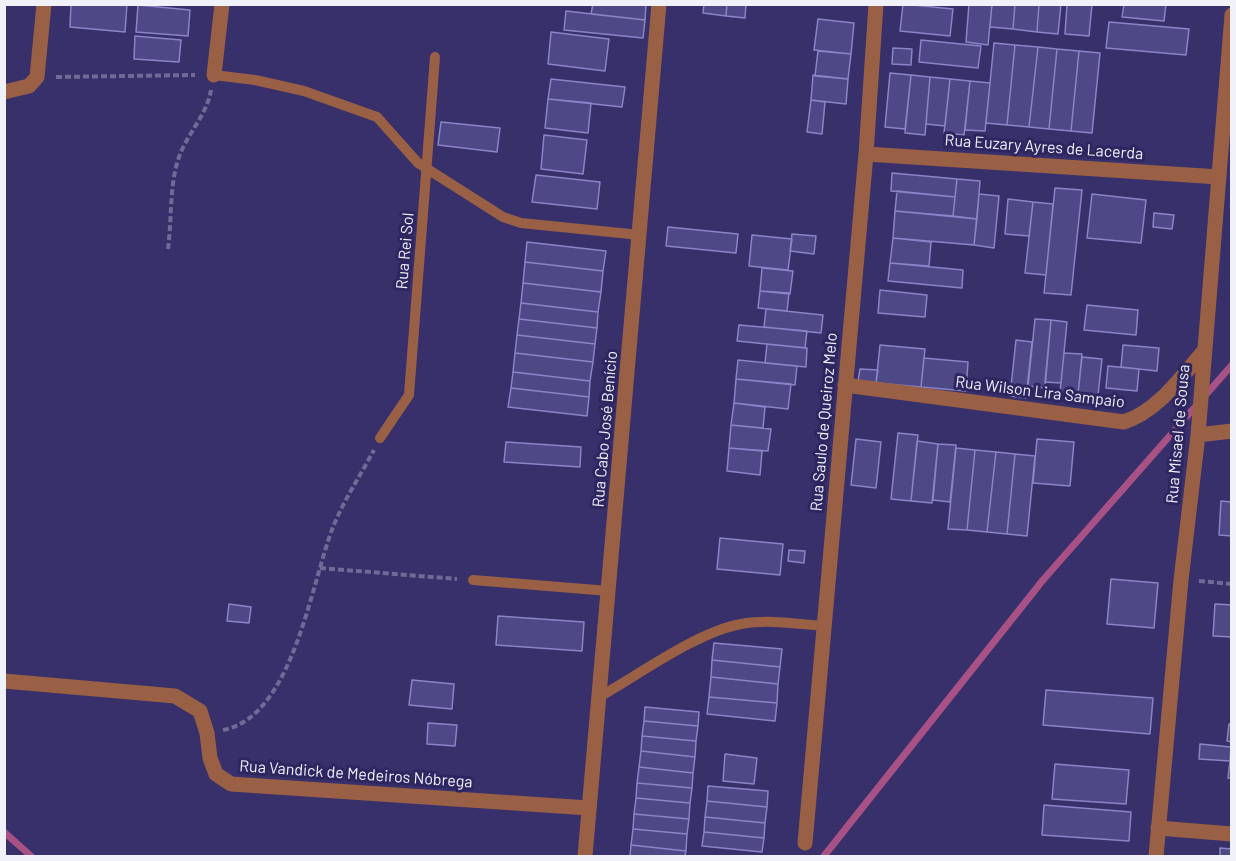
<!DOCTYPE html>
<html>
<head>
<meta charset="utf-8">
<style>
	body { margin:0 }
	#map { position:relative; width:1236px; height:861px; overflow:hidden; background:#38306b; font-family:Barlow,sans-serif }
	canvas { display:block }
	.frame { position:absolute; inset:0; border:6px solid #f1f1f9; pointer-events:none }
</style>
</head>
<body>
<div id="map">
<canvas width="1236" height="861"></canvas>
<div class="frame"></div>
</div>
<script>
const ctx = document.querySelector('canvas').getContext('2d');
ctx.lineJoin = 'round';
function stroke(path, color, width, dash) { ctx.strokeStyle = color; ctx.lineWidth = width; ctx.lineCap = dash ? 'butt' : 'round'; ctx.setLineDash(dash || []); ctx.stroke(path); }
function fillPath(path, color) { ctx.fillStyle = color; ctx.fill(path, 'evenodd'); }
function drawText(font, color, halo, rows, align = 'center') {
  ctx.font = font + ' Barlow,sans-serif'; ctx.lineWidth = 6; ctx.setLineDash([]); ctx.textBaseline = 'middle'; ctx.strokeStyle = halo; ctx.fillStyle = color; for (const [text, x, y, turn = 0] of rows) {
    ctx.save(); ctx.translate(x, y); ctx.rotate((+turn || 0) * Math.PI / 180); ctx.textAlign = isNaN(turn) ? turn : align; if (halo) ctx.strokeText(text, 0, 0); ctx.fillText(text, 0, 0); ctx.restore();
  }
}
const stream = new Path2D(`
	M4,832L31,856
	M824,856L1043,580L1232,365`);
const building = new Path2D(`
	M71,4H127L125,32L70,27Z
	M593,4H646L645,20L591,14Z
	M704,4H727L726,16L703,13Z
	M727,4H746L745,18L726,16Z
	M903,4L953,9L950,36L900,31Z
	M969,4H992L988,45L966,42Z
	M992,4H1015L1013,29L990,27Z
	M1015,4H1039L1037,32L1013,29Z
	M1039,4H1061L1058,34L1037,32Z
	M1067,4H1092L1089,36L1065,34Z
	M1124,4H1166L1164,21L1122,17Z
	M138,5L190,10L188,36L136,32Z
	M566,11L645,20L643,38L564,30Z
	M818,19L854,23L851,54L814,50Z
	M1109,22L1189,29L1186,55L1106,48Z
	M551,32L609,39L605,71L548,64Z
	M135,36L181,40L179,62L134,59Z
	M921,40L981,46L978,68L919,62Z
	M994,43L1015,45L1007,125L986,123Z
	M1015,45L1038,47L1029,127L1007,125Z
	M1038,47L1057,49L1049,129L1029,127Z
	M893,48L912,49L911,65L892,64Z
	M1057,49L1079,51L1071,131L1049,129Z
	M818,51L851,54L848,79L815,76Z
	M1079,51L1100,53L1092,133L1071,131Z
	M890,73L911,75L905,129L885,127Z
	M813,75L848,79L846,104L811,100Z
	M911,75L930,77L925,135L905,133Z
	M930,77L950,79L945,126L926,124Z
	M551,79L625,87L622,107L548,99Z
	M950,79L970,81L964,135L944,133Z
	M970,81L990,83L985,131L965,130Z
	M548,99L591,103L588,133L545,128Z
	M811,100L825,102L822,134L807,132Z
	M441,122L500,128L497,152L438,145Z
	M544,135L587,140L583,174L541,169Z
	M892,173L957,179L955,197L891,191Z
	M536,175L600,182L597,209L532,202Z
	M957,179L980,181L977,219L953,216Z
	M1055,188L1082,190L1071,295L1044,293Z
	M897,191L955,197L953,216L895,211Z
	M979,194L999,196L994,248L974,245Z
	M1092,194L1146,200L1141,243L1087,238Z
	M1008,199L1033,202L1029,236L1005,234Z
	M1033,202L1053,204L1046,275L1025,273Z
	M895,211L977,219L974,245L893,238Z
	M1154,213L1174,215L1172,229L1153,227Z
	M668,227L738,234L736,253L666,246Z
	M792,234L816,236L814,254L790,251Z
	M752,235L792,239L788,270L749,266Z
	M893,238L931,242L929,266L890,263Z
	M527,242L606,251L603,271L525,262Z
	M525,262L603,271L601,292L523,283Z
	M890,263L963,270L962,288L888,281Z
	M762,268L793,271L790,294L760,291Z
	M523,283L601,292L598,312L521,303Z
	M880,290L927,295L925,317L878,313Z
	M760,291L789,293L787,311L758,308Z
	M521,303L598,312L597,328L519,319Z
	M1087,305L1138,310L1136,335L1084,330Z
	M766,309L823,315L821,333L764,327Z
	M519,319L597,328L595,344L517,335Z
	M1035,319L1051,320L1045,388L1028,386Z
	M1051,320L1067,322L1061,383L1045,382Z
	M739,325L807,331L805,348L737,341Z
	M517,335L595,344L593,362L515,353Z
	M1016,340L1032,342L1026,398L1010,396Z
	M767,344L807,348L806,367L765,363Z
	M880,345L925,349L921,387L876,383Z
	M1123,345L1159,348L1157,371L1121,367Z
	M515,353L593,362L590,381L513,372Z
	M1064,353L1082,354L1078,394L1060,392Z
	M1082,357L1102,359L1098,395L1078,394Z
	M924,358L968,362L966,391L921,387Z
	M738,360L797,366L795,385L736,379Z
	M1108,366L1139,369L1137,391L1106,388Z
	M860,369L878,370L876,383L858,381Z
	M513,372L590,381L589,397L511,388Z
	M736,379L791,384L788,409L734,403Z
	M511,388L589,397L587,416L508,407Z
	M734,403L765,407L763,428L731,425Z
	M731,425L771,429L768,451L729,448Z
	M898,433L918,435L911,501L891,499Z
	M856,439L881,442L876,488L851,485Z
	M1037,439L1074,442L1070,486L1033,483Z
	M917,441L938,444L932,503L911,501Z
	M506,442L581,447L580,467L504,462Z
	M938,444L956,445L950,502L933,500Z
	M729,448L762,451L760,475L727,471Z
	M956,448L975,450L967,530L948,529Z
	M975,450L996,452L987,532L967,530Z
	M996,452L1015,454L1007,534L987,532Z
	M1015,454L1035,456L1027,536L1007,534Z
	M1221,501L1232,502V536L1219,535Z
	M720,538L783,544L780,575L717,569Z
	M789,550L805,551L804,563L788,561Z
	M1111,579L1158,583L1154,628L1107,624Z
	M229,604L251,607L249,623L227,621Z
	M1215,604L1232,605V637L1213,636Z
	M498,616L584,622L582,651L496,645Z
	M714,643L782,649L780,667L712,660Z
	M712,660L780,667L778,684L711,677Z
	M711,677L778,684L777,703L709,697Z
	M412,680L454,684L452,709L409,705Z
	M1046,690L1153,698L1150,734L1043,725Z
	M709,697L777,703L775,721L707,714Z
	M645,707L699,712L698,726L644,721Z
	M644,721L698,726L696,741L642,736Z
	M428,723L457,725L455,746L427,744Z
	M1229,724H1232V742L1227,741Z
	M642,736L696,741L695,757L641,751Z
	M1200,744L1231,747L1230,761L1199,759Z
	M641,751L695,757L693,773L639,767Z
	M725,754L757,758L754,784L723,781Z
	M1230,761H1232V778H1228Z
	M1055,764L1129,770L1126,804L1052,799Z
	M639,767L693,773L692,788L637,783Z
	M637,783L692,788L690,803L636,798Z
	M708,786L768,791L767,807L707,801Z
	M636,798L690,803L689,819L634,814Z
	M707,801L767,807L765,823L705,817Z
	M1044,805L1131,812L1129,841L1042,835Z
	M634,814L689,819L687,834L633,829Z
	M705,817L765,823L764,838L704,832Z
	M633,829L687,834L686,851L631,845Z
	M704,832L764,838L762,852L702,846Z
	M631,845L686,851L685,856H630Z
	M1220,848L1232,849V856H1220Z`);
const path = new Path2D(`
	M56,77L195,75
	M168,249C172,219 169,186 179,157C187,134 207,115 211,90
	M320,568L457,579
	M1199,581L1232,584
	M223,730C293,717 311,583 333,527C344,500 360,476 374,450`);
const service = new Path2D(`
	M214,75L255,80L304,91L377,117L418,163L503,217L521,223L640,235
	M380,438L409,395L435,57
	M473,580L609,591
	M599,697C640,674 697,632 741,624C768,619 797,624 824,626`);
const minor = new Path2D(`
	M214,75L222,4
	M4,92L29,86L37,77L44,4
	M866,154L1219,177
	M845,385L1124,422C1158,411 1181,377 1204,351
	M1198,435L1232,431
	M4,681L175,696L200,711L207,733L210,758L216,774L231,784L589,808
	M1158,828L1232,834
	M805,843L866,154L876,4
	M585,856L659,4
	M1156,856L1181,580L1198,435L1232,15`);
const streetNames = [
	["Rua Euzary Ayres de Lacerda",1044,147,4],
	["Rua Rei Sol",405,251,-85],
	["Rua Wilson Lira Sampaio",1040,392,7],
	["Rua Saulo de Queiroz Melo",824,422,-85],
	["Rua Cabo José Benício",605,429,-85],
	["Rua Misael de Sousa",1178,434,-85],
	["Rua Vandick de Medeiros Nóbrega",356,774,4]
];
stroke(stream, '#a85184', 7);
fillPath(building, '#4e4886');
stroke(building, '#8985c8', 1.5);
stroke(path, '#706a96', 4, [6, 3]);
stroke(service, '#996045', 10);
stroke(minor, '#996045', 15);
drawText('16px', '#f1f1f9', '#2e2660', streetNames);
</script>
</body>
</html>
